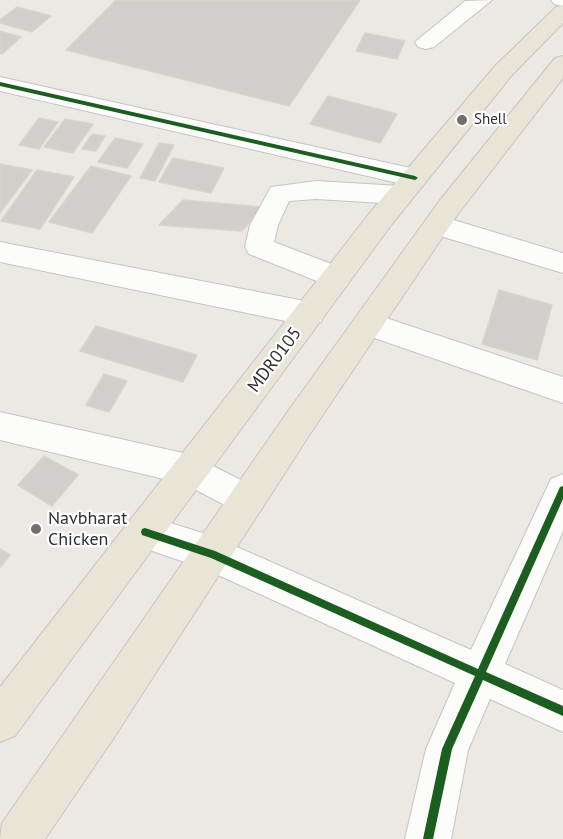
<!DOCTYPE html>
<html>
<head>
<meta charset="utf-8">
<style>
	body { margin:0 }
	canvas { display:block; background:#ece8e4 }
</style>
</head>
<body>
<canvas width="563" height="839"></canvas>
<script>
const ctx = document.querySelector('canvas').getContext('2d');
ctx.lineJoin = 'round';
function fillPath(path, color) { ctx.fillStyle = color; ctx.fill(path, 'evenodd'); }
function stroke(path, color, width, dash) { ctx.strokeStyle = color; ctx.lineWidth = width; ctx.lineCap = dash ? 'butt' : 'round'; ctx.setLineDash(dash || []); ctx.stroke(path); }
function drawText(font, color, halo, rows, align = 'center') {
  ctx.font = font + ' "PT Sans",sans-serif'; ctx.lineWidth = 4.5; ctx.setLineDash([]); ctx.textBaseline = 'middle'; ctx.strokeStyle = halo; ctx.fillStyle = color; for (const [text, x, y, turn = 0] of rows) {
    ctx.save(); ctx.translate(x, y); ctx.rotate((+turn || 0) * Math.PI / 180); ctx.textAlign = isNaN(turn) ? turn : align; if (halo) ctx.strokeText(text, 0, 0); ctx.fillText(text, 0, 0); ctx.restore();
  }
}
const building = new Path2D(`
	M116,0H360L289,106L66,50Z
	M17,7L51,16L32,32L0,23V20Z
	M0,31L21,37L2,54L0,53Z
	M365,33L405,41L397,59L356,51Z
	M328,96L397,114L380,143L310,124Z
	M39,118L58,122L39,149L19,145Z
	M65,119L93,124L73,153L44,147Z
	M92,134L105,136L96,151L82,149Z
	M115,138L143,144L127,168L98,162Z
	M159,143L174,145L155,181L140,178Z
	M173,158L224,168L211,193L159,182Z
	M0,164L32,170L0,213Z
	M91,166L131,176L92,233L49,222Z
	M37,170L74,177L40,229L1,221Z
	M183,200L262,207L242,231L159,225Z
	M499,290L552,305L537,360L482,344Z
	M96,326L197,355L183,382L80,351Z
	M104,374L127,381L109,412L86,405Z
	M44,456L78,475L52,506L18,485Z
	M0,549L10,555L0,568Z`);
const minor = new Path2D(`
	M492,0L434,47L426,49L418,47L415,42L465,1Z
	M551,0H563V6L554,4Z
	M0,77L415,169L424,172L428,178L424,184L415,187L0,91Z
	M316,181L400,186L409,189L413,195L409,201L400,204L316,199L289,201L278,225L274,242L347,270L351,278L347,286L337,289L249,254L245,247L250,225L271,187Z
	M437,215L563,253V273L427,232L423,225L427,218Z
	M0,242L310,302L321,306L325,314L321,322L310,326L0,262Z
	M368,312L563,377V403L357,332L353,324L357,316Z
	M0,412L192,455L260,490L265,501L260,512L247,517L185,484L0,440Z
	M563,474V531L505,664L563,690V732L490,699L468,750L451,839H405L426,749L455,683L205,569L132,544L127,532L132,520L145,515L212,536L471,650L551,479Z`);
const major = new Path2D(`
	M563,5V23L512,75L392,224L15,736L0,742V687L372,210L496,65L556,7Z
	M563,56V78L458,214L310,434L115,736L45,839H0L2,823L286,414L440,200L555,58Z`);
const cycleway = new Path2D(`
	M0,82L415,176L418,178L415,180L0,86Z
	M563,486V499L486,672L563,706V716L483,680L452,749L433,839H423L442,749L475,676L211,558L142,535L141,532L142,529L145,528L215,551L478,669L560,487Z`);
const markers = [
	[462,120,6,"#706f6e"],
	[36,529,6,"#706f6e"]
];
const farPoinames = [
	["Shell",474,120]
];
const streetNames = [
	["MDR0105",275,360,-53]
];
const poiNames = [
	["Navbharat",48,519],
	["Chicken",48,540]
];
fillPath(building, '#d1cecb');
stroke(building, '#d7d4d0', 1.5);
stroke(minor, '#c5c4c5', 2);
stroke(major, '#c6c5c4', 2);
fillPath(minor, '#fcfcfb');
fillPath(major, '#e8e4d6');
fillPath(cycleway, '#1b5e20');
for (const [x, y, r, color] of markers) { const dot = new Path2D(); dot.arc(x, y, r, 0, 2 * Math.PI); ctx.fillStyle = color; ctx.fill(dot); stroke(dot, '#fff', 2); }
drawText('15px', '#2e2e2e', '#fff', farPoinames, 'left');
drawText('18px', '#2e2e2e', '#fff', streetNames);
drawText('18px', '#2e2e2e', '#fff', poiNames, 'left');
</script>
</body>
</html>
